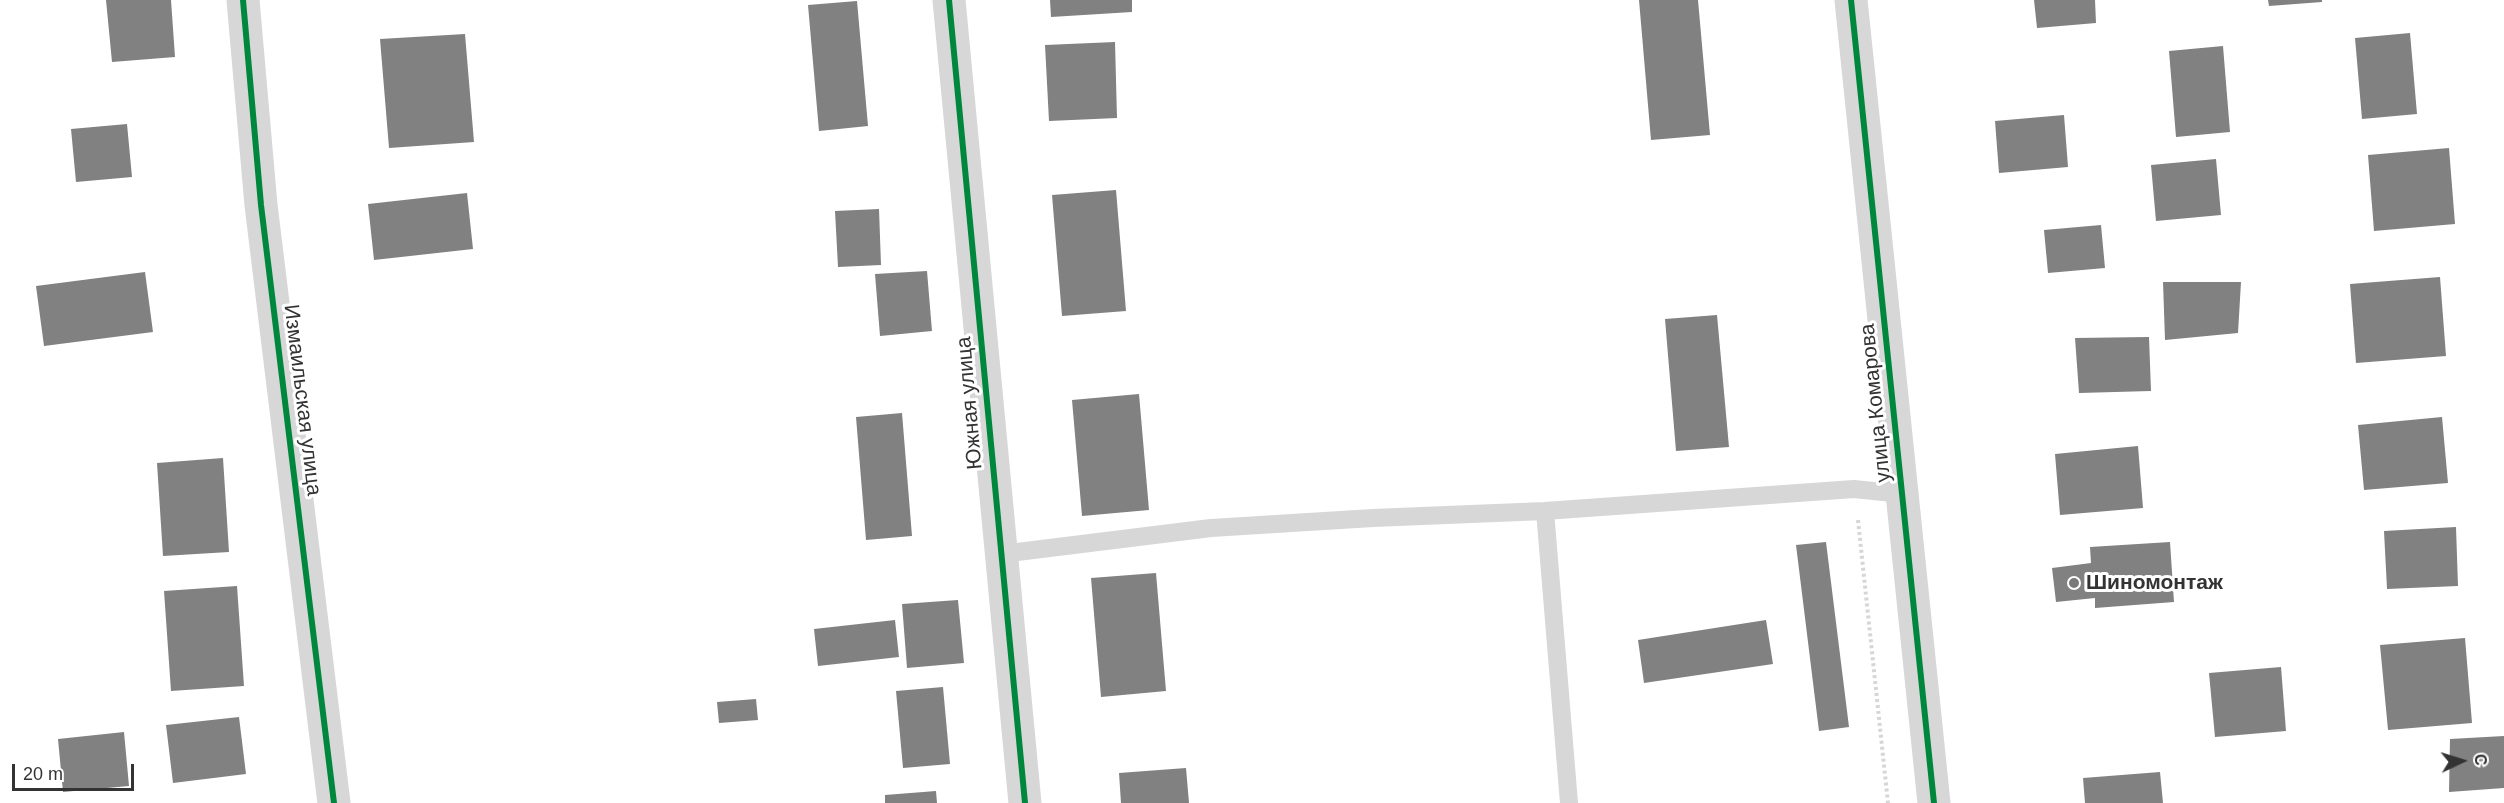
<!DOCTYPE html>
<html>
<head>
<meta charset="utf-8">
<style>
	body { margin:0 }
	#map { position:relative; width:2504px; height:803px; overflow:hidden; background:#fff; font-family:Arial,sans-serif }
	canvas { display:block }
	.north { position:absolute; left:2432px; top:731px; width:60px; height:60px; -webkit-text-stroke:4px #fff; paint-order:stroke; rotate:86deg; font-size:16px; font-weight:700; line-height:24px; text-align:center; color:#333 }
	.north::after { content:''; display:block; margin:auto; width:21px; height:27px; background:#333; clip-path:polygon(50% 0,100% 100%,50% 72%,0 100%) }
	.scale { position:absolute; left:12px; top:764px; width:122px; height:27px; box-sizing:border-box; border:3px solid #333; border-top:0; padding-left:8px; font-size:18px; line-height:21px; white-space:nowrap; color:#333; -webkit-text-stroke:4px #fff; paint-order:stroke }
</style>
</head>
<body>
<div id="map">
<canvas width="2504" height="803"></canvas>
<div class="north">С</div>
<div class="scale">20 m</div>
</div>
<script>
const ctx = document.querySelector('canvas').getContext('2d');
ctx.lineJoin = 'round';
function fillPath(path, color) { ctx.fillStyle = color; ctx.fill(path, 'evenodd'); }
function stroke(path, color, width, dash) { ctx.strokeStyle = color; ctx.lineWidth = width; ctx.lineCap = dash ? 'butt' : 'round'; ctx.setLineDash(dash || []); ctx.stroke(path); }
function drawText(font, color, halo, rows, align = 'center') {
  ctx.font = font + ' Arial,sans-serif'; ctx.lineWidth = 6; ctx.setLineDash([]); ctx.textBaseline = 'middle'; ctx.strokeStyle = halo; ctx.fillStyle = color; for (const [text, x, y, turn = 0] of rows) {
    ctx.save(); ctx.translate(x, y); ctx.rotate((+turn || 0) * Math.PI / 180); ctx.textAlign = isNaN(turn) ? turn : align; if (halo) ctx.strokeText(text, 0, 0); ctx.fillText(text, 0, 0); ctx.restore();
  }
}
const building = new Path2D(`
	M106,0H171L175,57L112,62Z
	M1050,0H1132V12L1051,17Z
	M1639,0H1698L1710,135L1651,140Z
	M2034,0H2095L2096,23L2037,28Z
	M2268,0H2322V2L2269,6Z
	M857,1L868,126L819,131L808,5Z
	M2410,33L2417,114L2362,119L2355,38Z
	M465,34L474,142L389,148L380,39Z
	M1115,42L1117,118L1049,121L1045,45Z
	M2223,46L2230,132L2176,137L2169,51Z
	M2064,115L2068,167L1999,173L1995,121Z
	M127,124L132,177L76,182L71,129Z
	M2449,148L2455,224L2374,231L2368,155Z
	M2216,159L2221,215L2156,221L2151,165Z
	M1116,190L1126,311L1062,316L1052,195Z
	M467,193L473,249L374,260L368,204Z
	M879,209L881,265L838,267L835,211Z
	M2101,225L2105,268L2048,273L2044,230Z
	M927,271L932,331L880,336L875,274Z
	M145,272L153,332L44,346L36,286Z
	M2440,277L2446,356L2356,363L2350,284Z
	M2163,282H2241L2238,333L2165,340Z
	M1717,315L1729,447L1676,451L1665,319Z
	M2149,337L2151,391L2079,393L2075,338Z
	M1139,394L1149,510L1082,516L1072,400Z
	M902,413L912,536L866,540L856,417Z
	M2442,417L2448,483L2364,490L2358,425Z
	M2138,446L2143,508L2060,515L2055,454Z
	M223,458L229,552L163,556L157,463Z
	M2456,527L2458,586L2387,589L2384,531Z
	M1826,542L1849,727L1819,731L1796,545Z
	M2170,542L2174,602L2095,608V598L2056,602L2052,568L2091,563L2090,547Z
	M1156,573L1166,691L1101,697L1091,578Z
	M237,586L244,686L171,691L164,591Z
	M958,600L964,663L907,668L902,604Z
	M895,620L899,657L818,666L814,629Z
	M1766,620L1773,664L1644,683L1638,640Z
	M2465,638L2472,723L2388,730L2380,645Z
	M2281,667L2286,731L2215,737L2209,673Z
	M943,687L950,764L903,768L896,691Z
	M756,699L758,720L719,723L717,702Z
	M239,717L246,774L173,783L166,725Z
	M124,732L129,786L63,792L58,739Z
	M2504,736V788L2449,792L2450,739Z
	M1186,768L1189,803H1121L1119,773Z
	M2160,772L2163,803H2085L2083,778Z
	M936,791L937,803H885V795Z`);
const path = new Path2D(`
	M1858,520L1888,803`);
const service = new Path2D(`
	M1545,511L1569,803
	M1001,554L1211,528L1373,518L1545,511L1854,489L1902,494`);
const minor = new Path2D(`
	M243,0L261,205L334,803
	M949,0L1025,803`);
const tertiary = new Path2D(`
	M1851,0L1934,803`);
const cycleway = new Path2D(`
	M243,0L261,205L334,803
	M949,0L1025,803
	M1851,0L1934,803`);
const markers = [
	[2074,583,6,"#7a7a7a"]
];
const streetNames = [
	["Измаильская улица",302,400,83],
	["Южная улица",970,403,-95],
	["улица Комарова",1876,403,-96]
];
const poiNames = [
	["Шиномонтаж",2086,583]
];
fillPath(building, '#818181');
stroke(path, '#d6d6d6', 4, [3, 3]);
stroke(service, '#d7d7d7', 18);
stroke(minor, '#d7d7d7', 33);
stroke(tertiary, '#d7d7d7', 33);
stroke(cycleway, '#00873e', 6);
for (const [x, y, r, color] of markers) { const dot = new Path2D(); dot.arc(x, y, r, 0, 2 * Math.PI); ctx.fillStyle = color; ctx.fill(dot); stroke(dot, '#fff', 2); }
drawText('21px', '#333', '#fff', streetNames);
drawText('bold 21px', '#333', '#fff', poiNames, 'left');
</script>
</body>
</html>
